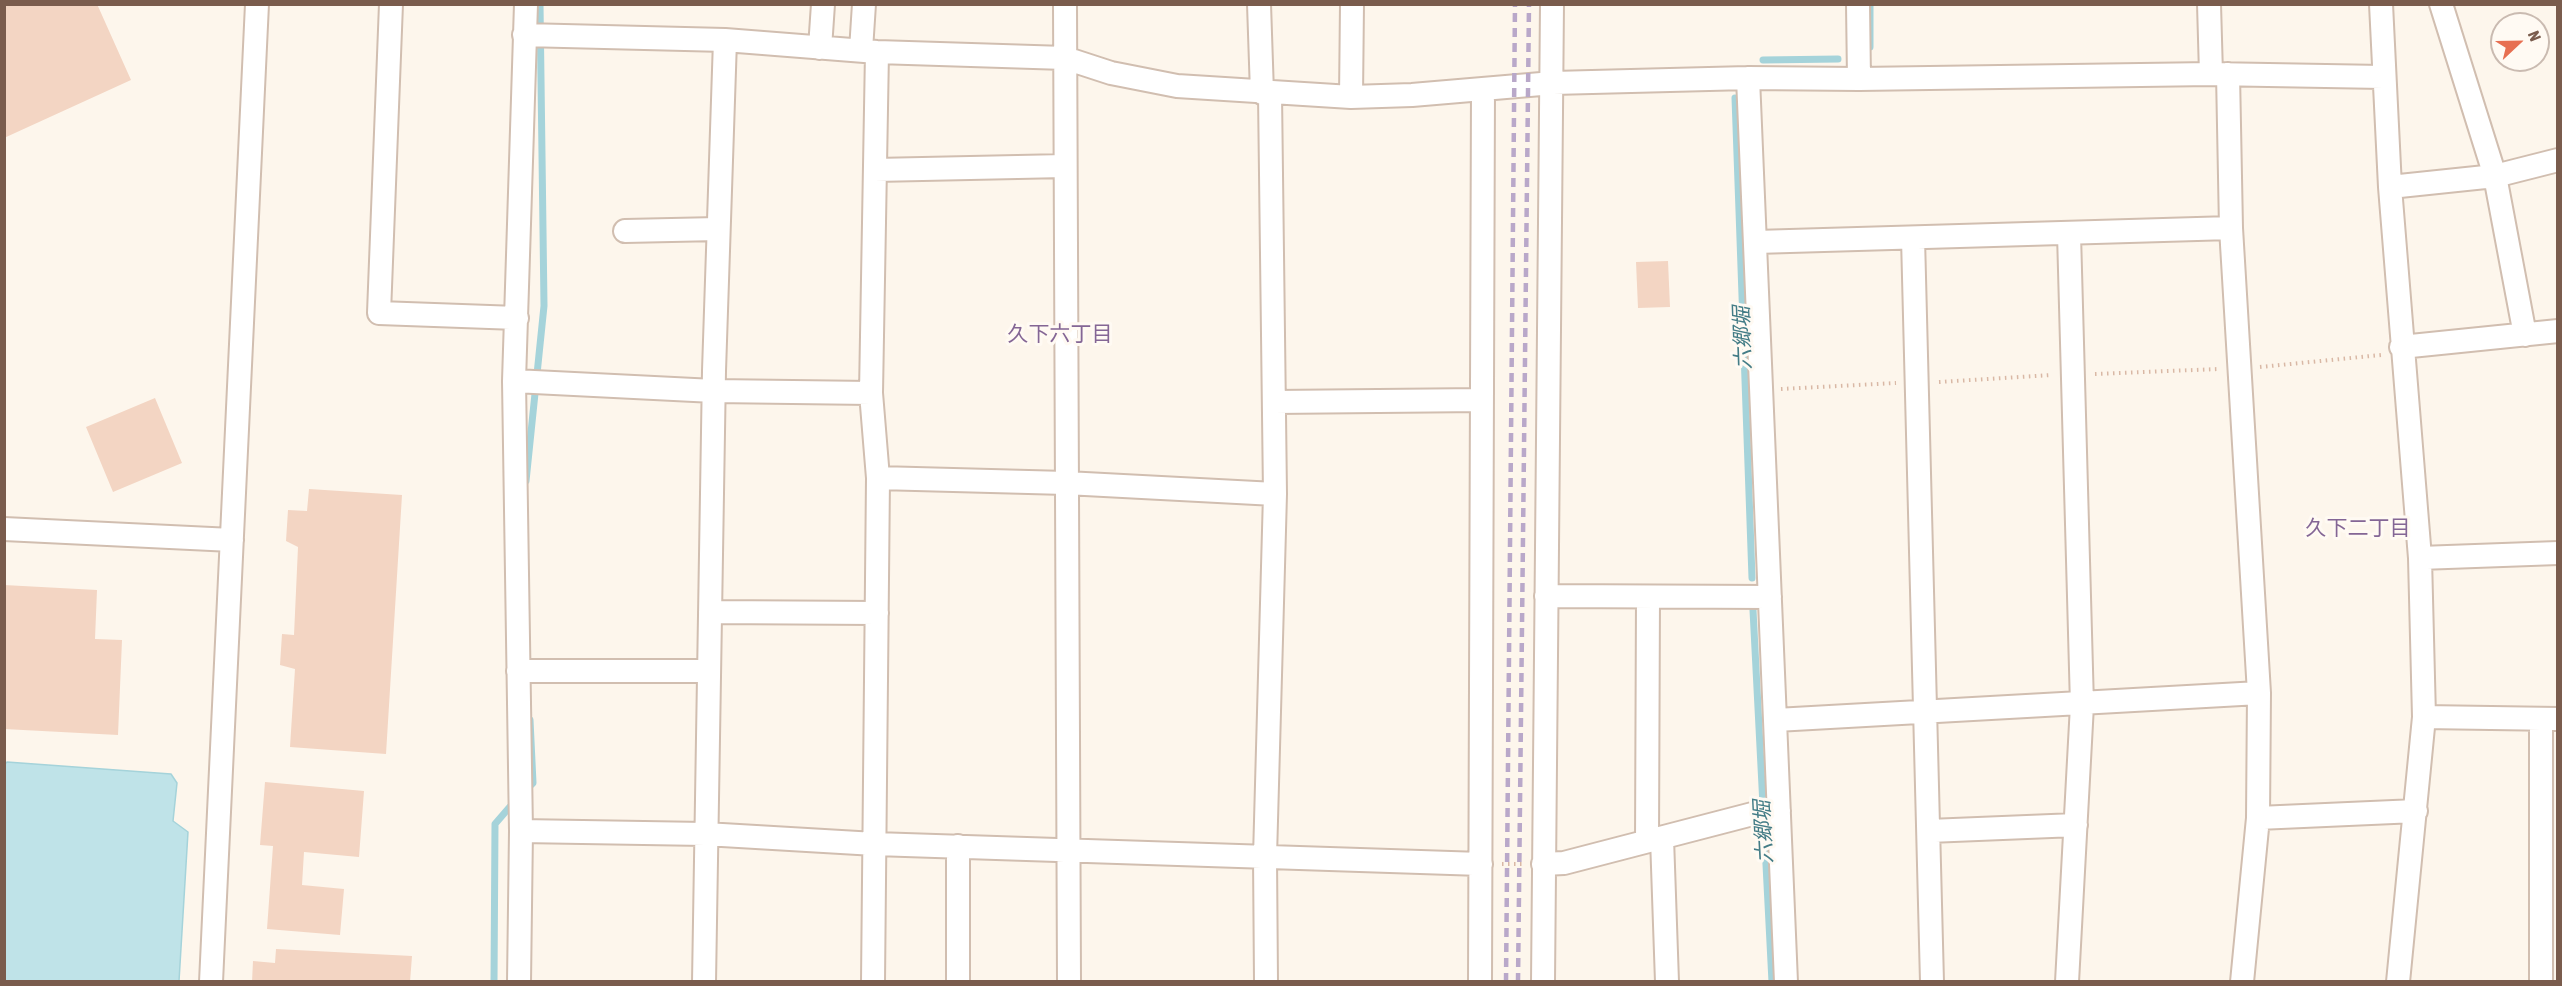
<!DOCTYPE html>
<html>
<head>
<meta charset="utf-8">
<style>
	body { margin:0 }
	#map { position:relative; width:2562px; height:986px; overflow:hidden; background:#fdf6ec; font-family:"Asap Condensed",sans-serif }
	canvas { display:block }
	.frame { position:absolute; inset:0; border:6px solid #7a5c4d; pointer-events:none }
	.north { position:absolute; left:2490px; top:12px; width:60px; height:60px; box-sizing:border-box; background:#fffaf3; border:2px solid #cabbb1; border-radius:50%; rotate:68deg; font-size:16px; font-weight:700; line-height:24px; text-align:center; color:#7a5c4d }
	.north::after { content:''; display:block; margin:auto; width:21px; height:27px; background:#e76f51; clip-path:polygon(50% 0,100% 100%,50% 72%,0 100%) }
</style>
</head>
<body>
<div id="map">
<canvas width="2562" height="986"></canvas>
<div class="frame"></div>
<div class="north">N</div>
</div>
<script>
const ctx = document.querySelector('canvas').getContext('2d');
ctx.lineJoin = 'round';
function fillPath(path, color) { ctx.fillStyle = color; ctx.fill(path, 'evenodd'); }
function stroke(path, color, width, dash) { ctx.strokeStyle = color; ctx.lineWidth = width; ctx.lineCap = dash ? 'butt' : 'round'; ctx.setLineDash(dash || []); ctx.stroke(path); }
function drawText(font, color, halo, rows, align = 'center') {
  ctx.font = font + ' "Asap Condensed","Noto Sans JP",sans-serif'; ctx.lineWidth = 6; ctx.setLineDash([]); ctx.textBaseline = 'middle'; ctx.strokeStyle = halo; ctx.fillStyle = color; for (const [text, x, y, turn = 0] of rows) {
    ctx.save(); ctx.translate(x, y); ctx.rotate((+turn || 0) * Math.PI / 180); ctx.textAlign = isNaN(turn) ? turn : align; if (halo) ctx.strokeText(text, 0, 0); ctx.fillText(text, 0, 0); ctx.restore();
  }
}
const water = new Path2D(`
	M7,762L171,774L177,783L173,821L188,832L179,981H5L4,765Z`);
const stream = new Path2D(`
	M1870,47V4
	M1763,60L1838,59
	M1735,98L1752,578
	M526,481L544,306L540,4
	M1753,610L1772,982
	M526,790L533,783L530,720
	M494,982L495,824L514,802`);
const building = new Path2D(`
	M4,4H97L131,80L4,138Z
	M1668,261L1670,307L1638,308L1636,262Z
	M155,398L182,463L113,492L86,427Z
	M309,489L402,495L386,754L290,747L295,669L280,665L282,634L294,635L298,547L286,541L288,510L307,511Z
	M4,585L97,590L95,639L122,640L118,735L4,729Z
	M265,782L364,791L359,857L304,852L302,885L344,889L340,935L267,929L273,846L260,845Z
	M276,949L412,956L410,982H252L253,961L275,963Z`);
const path = new Path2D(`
	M2260,367L2381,355
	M2095,374L2219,369
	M1939,382L2051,375
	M1781,389L1896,383
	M1502,864H1522`);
const minor = new Path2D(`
	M391,4L379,313L517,318
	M1065,4L1069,982
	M1259,4L1262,93
	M1858,4L1859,79
	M2209,4L2211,74
	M2381,4L2390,187L2420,558L2424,717L2398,982
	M2441,4L2495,176L2525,335
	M524,35L725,40L877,52L1065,58L1111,73L1177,86L1351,97L1412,95L1553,83L1748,78L1859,79L2211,74L2383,77
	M820,48L823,4
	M861,50L864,4
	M2228,74L2231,228L2259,693L2258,818L2242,982
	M1748,78L1786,982
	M1351,97L1352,4
	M875,170L1065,166
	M2390,187L2495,176L2558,160
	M625,231L718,229
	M1913,238L1932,982
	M1756,242L2231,228
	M2401,347L2558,331
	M514,381L714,391L871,393
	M1274,402L1482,400
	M878,478L1066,483L1275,494
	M4,529L232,540
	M2420,558L2558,553
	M1546,596L1770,597
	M710,612L877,613
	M518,671H708
	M2424,717L2558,719
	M2541,719V982
	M1776,720L2259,693
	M2258,818L2416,811
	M521,831L705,834L875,844L1481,864
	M1929,831L2076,825
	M1662,838L1667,982
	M1647,841L1648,597
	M1543,864L1564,863L1764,811H1779
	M211,982L257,4
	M519,982L521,831L514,381L526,4
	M704,982L714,371L725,40
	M873,982L878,478L871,393L877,52
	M958,982V846
	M1266,982L1265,857L1275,494L1270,94
	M1480,982L1483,89
	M1543,982L1552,4
	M2067,982L2082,705L2069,234`);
const rail = new Path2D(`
	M1506,982L1515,4
	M1518,982L1529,4`);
const neighbourhoodNames = [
	["久下六丁目",1060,334],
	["久下二丁目",2358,528]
];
const waterNames = [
	["六郷堀",1743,338,-92],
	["六郷堀",1764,832,-93]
];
fillPath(water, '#bfe3e8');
stroke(water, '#a5d3da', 1.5);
stroke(stream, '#a5d3da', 7);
fillPath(building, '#f3d5c3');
stroke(minor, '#d1beb0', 26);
stroke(path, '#d9b8a5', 4, [1.5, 4.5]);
stroke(minor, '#fff', 22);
stroke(rail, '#b9a8c9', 4.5, [9, 6]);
drawText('21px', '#846695', '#fffaf3', neighbourhoodNames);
drawText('italic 21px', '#437c86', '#fffaf3', waterNames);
</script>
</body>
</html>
